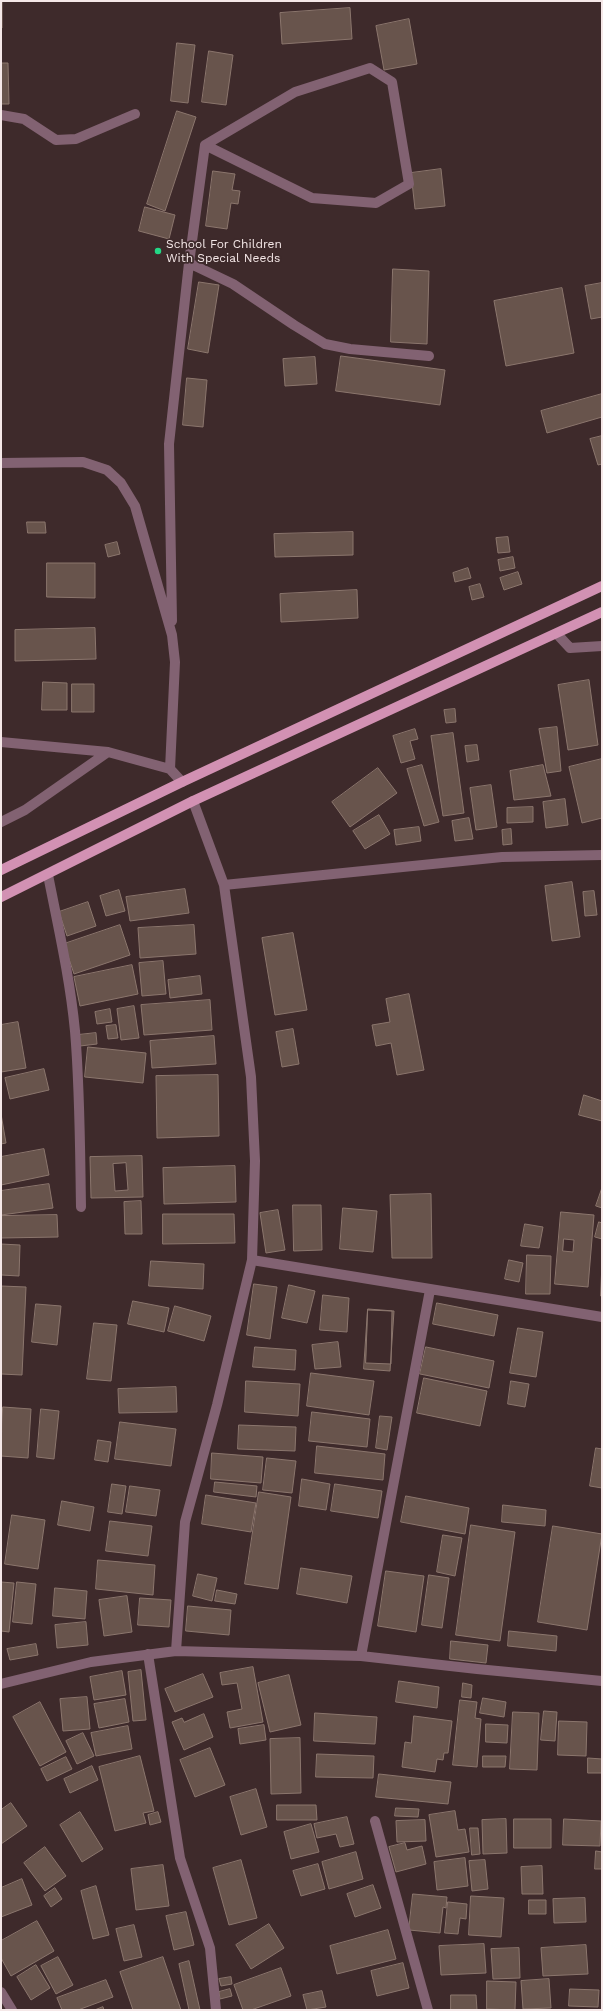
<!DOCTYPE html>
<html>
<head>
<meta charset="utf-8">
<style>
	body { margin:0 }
	#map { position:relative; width:603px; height:2011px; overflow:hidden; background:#3e2a2b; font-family:"Work Sans",sans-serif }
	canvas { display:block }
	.frame { position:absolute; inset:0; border:2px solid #f5e8e8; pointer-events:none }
</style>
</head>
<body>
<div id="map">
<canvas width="603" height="2011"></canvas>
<div class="frame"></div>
</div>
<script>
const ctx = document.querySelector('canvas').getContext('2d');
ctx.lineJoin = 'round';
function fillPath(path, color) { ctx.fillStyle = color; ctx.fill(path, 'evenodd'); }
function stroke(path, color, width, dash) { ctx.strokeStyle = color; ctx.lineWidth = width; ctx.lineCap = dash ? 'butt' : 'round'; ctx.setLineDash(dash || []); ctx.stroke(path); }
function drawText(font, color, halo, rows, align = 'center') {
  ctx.font = font + ' "Work Sans",sans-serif'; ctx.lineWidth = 3.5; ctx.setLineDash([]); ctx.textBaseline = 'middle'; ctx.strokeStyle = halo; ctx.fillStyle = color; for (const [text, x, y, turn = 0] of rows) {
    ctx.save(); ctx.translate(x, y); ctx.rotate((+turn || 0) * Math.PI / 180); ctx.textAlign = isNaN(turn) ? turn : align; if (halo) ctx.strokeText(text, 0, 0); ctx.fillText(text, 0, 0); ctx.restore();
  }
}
const building = new Path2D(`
	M1,1H2V28H1Z
	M350,8L352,39L282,44L280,13Z
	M409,19L417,64L384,70L376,26Z
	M177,43L195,45L188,103L171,101Z
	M209,51L233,55L226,105L202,102Z
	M1,63H8L9,104H1Z
	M177,111L196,117L165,211L147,204Z
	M441,169L445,206L415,209L411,173Z
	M213,171L235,174L232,190L240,191L238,204L231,203L227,229L206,226Z
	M145,207L175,215L169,239L139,231Z
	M393,269L429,271L427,344L391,342Z
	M199,282L219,285L208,353L188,349Z
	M602,283V317L591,319L585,286Z
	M562,288L574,353L506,366L494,301Z
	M341,356L445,370L440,405L336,391Z
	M315,357L317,384L285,386L283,359Z
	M187,378L207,380L203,427L183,425Z
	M602,394V417L547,433L541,411Z
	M602,436V464L598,465L590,439Z
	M27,522H45L46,533H28Z
	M353,532V555L275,557L274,534Z
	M508,537L510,552L498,553L496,538Z
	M117,542L120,554L108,557L105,545Z
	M513,557L515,568L500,571L498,560Z
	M47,563H95V598L47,597Z
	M468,568L471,578L455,582L453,573Z
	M518,572L522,584L504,590L500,578Z
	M480,584L484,597L472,600L469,587Z
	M357,590L358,618L281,622L280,594Z
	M95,628L96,659L15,661V630Z
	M589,680L598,745L568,750L558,685Z
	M43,682L67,683V710H42Z
	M72,684H94V712H72Z
	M455,709L456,722L446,723L444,710Z
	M557,727L561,771L547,773L539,729Z
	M415,729L418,739L410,741L415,759L401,763L393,736Z
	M453,733L464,813L443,816L431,736Z
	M477,745L479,760L467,762L465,746Z
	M602,759V818L582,823L569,767Z
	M422,765L439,822L424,826L407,769Z
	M543,765L551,796L514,800L510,771Z
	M378,768L397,793L350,827L332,802Z
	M491,785L497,827L476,830L470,788Z
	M565,799L568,825L546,828L543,802Z
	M533,807V822L507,823V808Z
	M379,815L390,834L365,849L353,831Z
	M469,818L473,839L455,841L452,821Z
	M419,827L421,841L396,845L394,830Z
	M511,829L512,844L503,845L502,830Z
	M572,882L580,937L552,941L545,886Z
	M185,889L189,913L130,921L126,897Z
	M119,890L125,911L106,916L100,896Z
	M594,891L597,915L585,916L583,892Z
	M88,902L96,926L67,936L59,912Z
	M120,925L130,955L74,974L64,944Z
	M194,925L196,954L140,958L138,928Z
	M293,933L307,1010L275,1015L262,938Z
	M163,961L166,994L142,996L139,963Z
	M132,965L138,994L80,1006L74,977Z
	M200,976L202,994L170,998L168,980Z
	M409,994L424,1070L397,1075L391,1043L376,1046L372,1025L390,1022L386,999Z
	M210,1000L212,1030L144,1035L141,1005Z
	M134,1006L139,1038L121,1040L117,1009Z
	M110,1009L112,1022L97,1024L95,1012Z
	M18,1022L26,1068L1,1072V1025Z
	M116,1025L118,1038L108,1039L106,1026Z
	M293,1029L299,1064L282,1067L276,1032Z
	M96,1033L97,1044L80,1046L78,1035Z
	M214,1036L216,1064L152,1068L150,1041Z
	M88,1047L146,1053L143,1083L85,1077Z
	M44,1069L49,1090L10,1099L5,1078Z
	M218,1075L219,1136L157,1138L156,1076Z
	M584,1095L602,1101V1121L579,1115Z
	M1,1114L6,1143L1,1144Z
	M44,1149L49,1175L1,1185V1157Z
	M142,1156L143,1197L91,1198L90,1157ZM126,1163L128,1190L115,1191L113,1164Z
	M235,1166L236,1202L164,1204L163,1168Z
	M49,1184L53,1208L1,1215V1191Z
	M602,1188V1208L596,1206Z
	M431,1194L432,1258H392L390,1195Z
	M141,1201L142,1234H125L124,1202Z
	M293,1205H321L322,1250L294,1251Z
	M343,1208L377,1211L373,1252L340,1249Z
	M278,1210L285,1250L266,1253L260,1213Z
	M561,1212L594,1215L588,1287L555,1284ZM564,1239L574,1240L573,1252L563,1251Z
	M163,1214H234L235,1243L163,1244Z
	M57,1215L58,1237L1,1238V1216Z
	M599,1222L602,1223V1239L595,1237Z
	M525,1224L543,1227L539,1248L521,1246Z
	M1,1244L20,1245L19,1276L1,1275Z
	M527,1255L551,1256L550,1294H526Z
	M509,1260L523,1263L519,1282L505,1279Z
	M151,1261L204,1264L203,1289L149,1286Z
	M602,1263V1296H601Z
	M254,1284L277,1287L270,1339L247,1335Z
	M289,1285L315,1291L307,1323L282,1318Z
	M1,1286L26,1287L22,1375L1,1374Z
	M323,1295L349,1298L347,1332L320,1330Z
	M133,1301L169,1308L164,1332L128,1324Z
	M437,1303L498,1315L494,1336L433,1324Z
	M36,1304L61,1306L57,1345L32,1342Z
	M175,1306L211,1316L204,1341L168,1331Z
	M368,1309L394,1311L390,1371L364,1369Z
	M368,1310L392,1311L391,1364L366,1363Z
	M94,1323L117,1325L111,1381L87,1379Z
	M518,1328L543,1332L536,1377L510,1373Z
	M338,1342L341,1367L315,1369L312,1345Z
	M255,1347L296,1350L295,1370L253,1367Z
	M426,1347L494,1361L489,1388L420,1374Z
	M311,1373L374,1381L369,1415L307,1406Z
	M424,1378L487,1391L480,1426L417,1413Z
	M246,1381L300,1384L298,1416L245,1412Z
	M511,1381L529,1384L525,1407L508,1404Z
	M176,1387L177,1412L119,1413L118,1389Z
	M3,1407L31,1409L28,1458L1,1456Z
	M41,1409L59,1411L54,1459L37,1457Z
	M312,1412L370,1419L367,1447L309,1441Z
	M380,1416L392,1417L387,1450L376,1448Z
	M120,1422L176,1429L171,1466L115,1459Z
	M239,1425L296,1427L295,1451L238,1449Z
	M98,1440L111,1442L108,1462L95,1460Z
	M317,1446L385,1454L383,1480L315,1473Z
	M596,1448L602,1449V1488L590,1486Z
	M212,1453L263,1457L261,1483L211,1479Z
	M267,1458L296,1461L292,1493L263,1490Z
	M302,1479L330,1484L326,1510L299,1506Z
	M215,1482L257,1486L256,1497L214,1492Z
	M112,1484L126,1486L122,1514L108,1512Z
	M335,1484L382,1491L378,1518L331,1511Z
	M130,1486L160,1490L156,1516L126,1512Z
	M259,1492L291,1497L278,1589L245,1584Z
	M206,1495L256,1503L251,1532L202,1524Z
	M406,1496L469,1508L465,1534L401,1522Z
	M62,1501L94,1507L90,1531L58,1525Z
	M503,1505L546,1510L545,1526L502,1522Z
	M12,1515L45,1520L38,1569L5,1564Z
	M110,1521L152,1526L148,1556L106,1551Z
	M471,1525L515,1532L500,1641L456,1635Z
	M553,1526L602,1534L587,1630L538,1622Z
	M443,1535L462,1538L455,1576L437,1572Z
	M98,1560L155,1565L153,1595L96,1589Z
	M301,1568L352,1576L347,1603L297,1594Z
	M386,1571L424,1576L416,1632L378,1626Z
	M198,1574L217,1578L212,1601L193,1596Z
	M429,1575L449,1578L442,1628L422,1625Z
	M1,1582L14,1583L9,1632L1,1631Z
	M17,1582L36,1584L32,1624L13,1622Z
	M55,1588L87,1591L85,1619L53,1616Z
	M217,1590L237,1594L235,1604L215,1601Z
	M127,1596L132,1632L104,1636L99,1600Z
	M140,1598L171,1600L169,1627L138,1625Z
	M188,1606L231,1610L229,1635L186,1631Z
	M86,1622L88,1645L57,1648L55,1625Z
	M509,1631L557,1636L556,1651L508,1646Z
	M451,1641L488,1645L486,1663L450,1659Z
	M36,1644L38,1655L10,1660L7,1649Z
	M253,1667L263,1722L230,1728L227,1712L242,1709L237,1683L222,1685L220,1673Z
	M141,1670L146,1720L133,1721L128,1672Z
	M122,1671L126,1695L94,1700L90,1677Z
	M203,1674L213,1697L175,1712L165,1689Z
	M289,1675L301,1725L270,1732L258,1683Z
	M399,1681L439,1687L437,1708L396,1702Z
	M463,1683L472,1685L471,1698L462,1697Z
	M87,1697L90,1729L63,1731L60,1699Z
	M483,1698L506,1702L504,1717L480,1713Z
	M125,1699L129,1722L99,1728L94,1704Z
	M460,1700L477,1702L475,1718L481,1719L477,1767L453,1765Z
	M40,1702L66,1752L40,1766L13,1717Z
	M544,1711L557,1712L555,1741L541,1740Z
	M513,1712L539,1713L537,1770L510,1769Z
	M315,1713L377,1717L375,1744L314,1741Z
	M204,1714L213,1737L184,1750L172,1722L182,1718L184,1722Z
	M414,1716L452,1721L448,1753H444L443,1760L437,1759L435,1772L402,1767L405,1742L411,1743Z
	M559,1721L587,1722L586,1756L558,1755Z
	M486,1724L508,1725L507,1743L486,1742Z
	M264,1725L266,1740L240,1744L238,1729Z
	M128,1726L132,1749L96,1756L91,1733Z
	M83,1733L94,1756L77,1764L66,1741Z
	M300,1738L301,1793L271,1794L270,1739Z
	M210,1748L225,1785L195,1797L180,1760Z
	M317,1754L374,1756L373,1778L316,1777Z
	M140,1756L154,1811L143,1813L146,1823L115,1831L99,1767Z
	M483,1756H506L505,1767H483Z
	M66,1757L72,1769L47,1781L41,1769Z
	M588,1758L602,1759V1773H588Z
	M92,1766L98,1780L70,1793L64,1779Z
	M379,1774L451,1782L448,1804L376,1797Z
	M256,1789L267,1827L241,1835L230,1797Z
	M11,1803L27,1826L1,1844V1810Z
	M277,1805H316L317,1820H277Z
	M396,1808L419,1809L418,1817L395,1816Z
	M455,1811L458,1830L465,1829L469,1852L436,1857L429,1815Z
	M80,1812L103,1849L82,1862L60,1825Z
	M158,1812L161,1822L150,1825L148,1815Z
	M347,1817L354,1844L340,1847L336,1834L317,1838L314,1824Z
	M506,1819L507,1853L483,1854L482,1820Z
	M514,1819H551V1848H514Z
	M564,1819L601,1821L600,1846L563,1845Z
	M425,1820L426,1841L397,1842L396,1821Z
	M311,1824L319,1852L291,1859L284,1832Z
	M470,1828H478L480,1854L472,1855Z
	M405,1843L407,1850L422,1846L426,1864L396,1872L389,1847Z
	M45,1847L66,1876L45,1891L24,1863Z
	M596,1851L602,1852V1869H595Z
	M356,1852L363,1879L329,1889L322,1862Z
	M465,1858L468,1886L437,1890L434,1862Z
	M241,1860L257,1918L229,1925L213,1868Z
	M485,1860L488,1889L472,1891L469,1861Z
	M318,1864L325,1889L301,1896L293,1871Z
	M163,1865L169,1906L136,1910L131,1869Z
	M542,1866L543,1894H522L521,1867Z
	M22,1879L32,1905L1,1917V1888Z
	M373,1885L381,1908L355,1917L347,1894Z
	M96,1886L109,1935L93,1939L81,1891Z
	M55,1888L62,1899L51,1907L44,1896Z
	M413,1894L447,1897L446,1908L443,1907L440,1933L409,1930Z
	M471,1896L504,1898L501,1937L469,1935Z
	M585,1898L586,1922L554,1923L553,1899Z
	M529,1900H546V1914H529Z
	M448,1902L467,1904L466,1919L460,1918L458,1934L445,1933Z
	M186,1912L194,1945L174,1950L166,1916Z
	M37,1921L54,1951L11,1976L1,1958V1941Z
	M269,1924L284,1948L251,1969L236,1945Z
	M134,1925L142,1957L124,1961L116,1929Z
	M388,1930L396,1959L337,1974L330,1946Z
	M484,1944L486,1973L441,1975L439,1946Z
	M586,1945L588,1974L543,1976L541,1948Z
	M519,1948L520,1978L493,1979L491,1949Z
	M58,1957L73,1985L56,1994L41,1966Z
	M163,1957L181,2010H133L120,1972Z
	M189,1961L200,2010H189L179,1964Z
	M403,1963L409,1988L377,1996L371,1971Z
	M36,1965L50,1988L31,2000L17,1977Z
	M281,1968L291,1996L251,2010H243L234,1985Z
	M231,1977L232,1984L221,1986L219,1979Z
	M549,1979L551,2008L523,2009L521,1981Z
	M106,1980L113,1997L78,2010H62L57,1998Z
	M487,1981L516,1982L515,2010L487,2009Z
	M230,1989L232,1996L220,1999L219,1992Z
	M570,1989L599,1990L598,2007L569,2006Z
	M322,1991L326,2007L307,2010L303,1995Z
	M451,1995H476L477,2010H451Z
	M103,2007L104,2010H95Z`);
const minor = new Path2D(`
	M370,68L392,82L409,184L376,203L312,198L205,145L295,92Z
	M1,115L24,119L56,140L76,139L135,114
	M205,145L189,263L233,284L294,325L325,344L350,349L429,356
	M1,463L83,462L107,470L121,483L135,506L172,635L175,662L170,769
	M172,621L169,444L189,263
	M557,634L570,648L602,646
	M1,742L108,752L170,769L182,782
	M1,822L25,810L108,752
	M48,875C58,926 70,978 75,1031C80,1089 80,1148 81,1207
	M224,885L502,857L602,855
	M252,1260L602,1317
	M176,1651L185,1522L217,1405L252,1260L255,1161L251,1077L224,885L193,801
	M148,1654L180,1858L210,1948L216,2010
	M361,1656L430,1290
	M1,1684L91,1662L176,1651L361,1656L477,1669L602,1681
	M375,1821L428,2010
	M1,1992L12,2010`);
const major = new Path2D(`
	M1,870L182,782L602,586
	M1,897L193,801L602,612`);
const markers = [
	[158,251,4,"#23d886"]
];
const poiNames = [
	["School For Children",166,244],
	["With Special Needs",166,258]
];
fillPath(building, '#68544c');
stroke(building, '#8b766d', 1);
stroke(minor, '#826272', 10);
stroke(major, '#d291b3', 10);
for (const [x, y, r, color] of markers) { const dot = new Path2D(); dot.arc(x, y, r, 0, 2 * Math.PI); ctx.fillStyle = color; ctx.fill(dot); stroke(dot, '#3e2a2b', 1.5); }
drawText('12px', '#f5e8e8', '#3e2a2b', poiNames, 'left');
</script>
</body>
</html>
